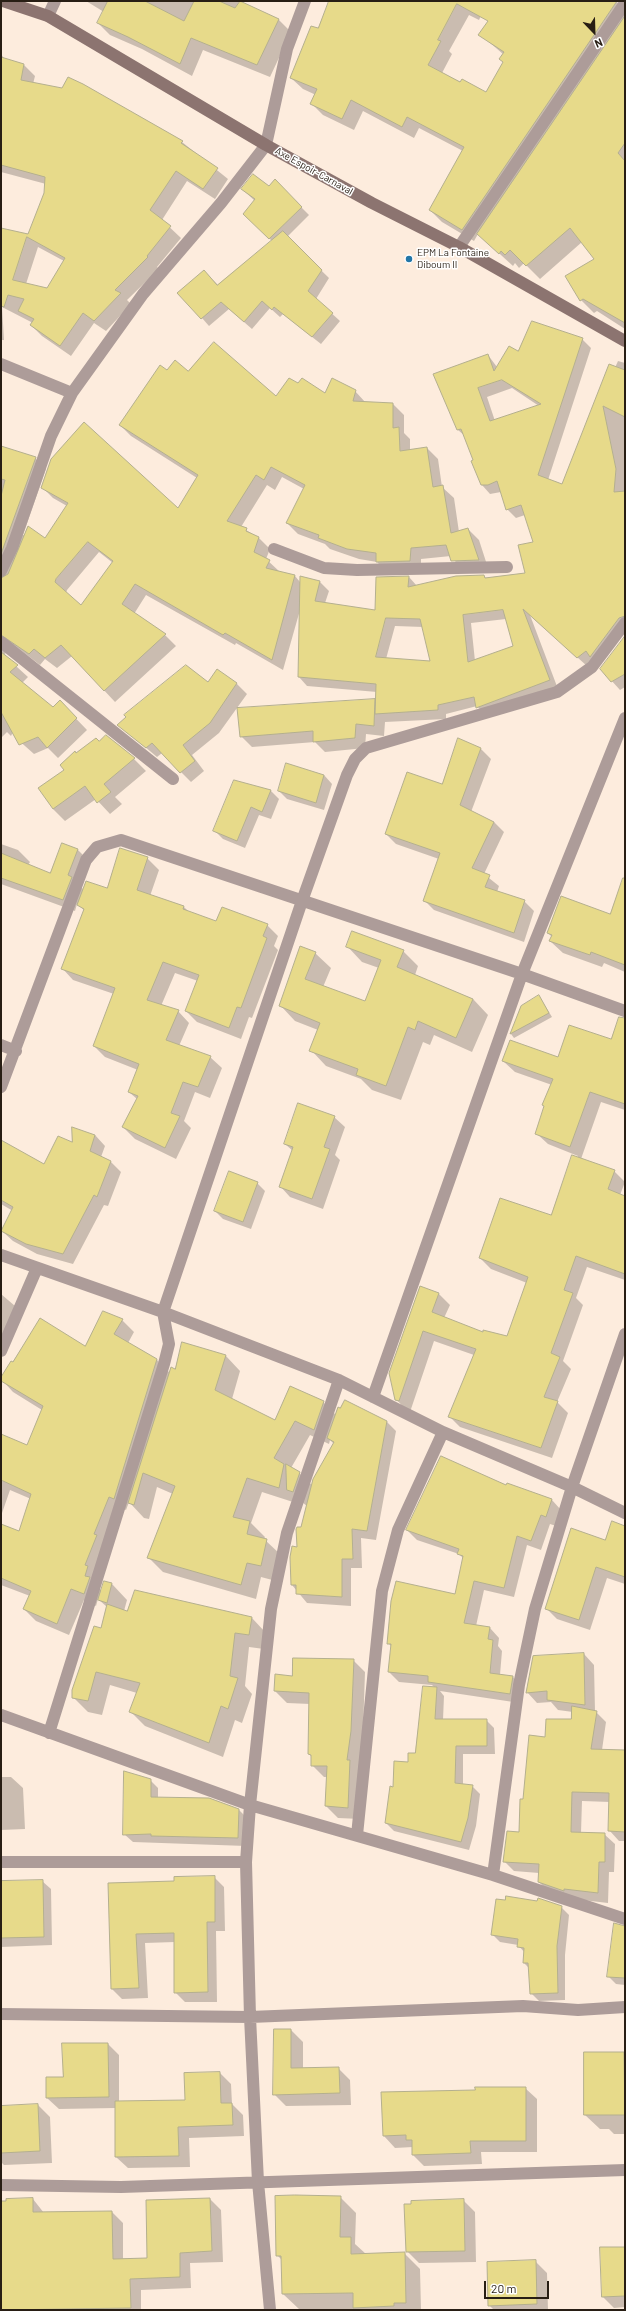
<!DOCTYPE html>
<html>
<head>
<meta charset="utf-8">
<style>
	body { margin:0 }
	#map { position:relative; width:626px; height:2311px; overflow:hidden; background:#fdecdd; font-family:Barlow,sans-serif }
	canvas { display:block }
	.frame { position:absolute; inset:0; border:2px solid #281e14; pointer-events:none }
	.north { position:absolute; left:574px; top:12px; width:40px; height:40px; -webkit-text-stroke:3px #fff; paint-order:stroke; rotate:157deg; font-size:11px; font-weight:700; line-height:16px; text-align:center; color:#281e14 }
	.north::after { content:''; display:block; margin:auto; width:14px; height:18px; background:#281e14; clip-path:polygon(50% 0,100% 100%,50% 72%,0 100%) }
	.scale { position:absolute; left:484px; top:2281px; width:65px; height:18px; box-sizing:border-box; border:2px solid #281e14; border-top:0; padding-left:5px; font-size:12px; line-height:14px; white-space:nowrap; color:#281e14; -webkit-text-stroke:3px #fff; paint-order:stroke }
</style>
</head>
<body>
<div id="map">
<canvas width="626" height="2311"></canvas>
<div class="frame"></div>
<div class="north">N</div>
<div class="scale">20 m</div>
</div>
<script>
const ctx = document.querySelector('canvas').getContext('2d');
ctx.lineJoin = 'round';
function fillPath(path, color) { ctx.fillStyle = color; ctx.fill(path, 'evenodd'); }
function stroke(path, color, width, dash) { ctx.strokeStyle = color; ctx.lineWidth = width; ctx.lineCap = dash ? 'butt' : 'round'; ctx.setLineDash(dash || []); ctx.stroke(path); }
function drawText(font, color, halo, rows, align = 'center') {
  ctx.font = font + ' Barlow,sans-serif'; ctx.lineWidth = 3; ctx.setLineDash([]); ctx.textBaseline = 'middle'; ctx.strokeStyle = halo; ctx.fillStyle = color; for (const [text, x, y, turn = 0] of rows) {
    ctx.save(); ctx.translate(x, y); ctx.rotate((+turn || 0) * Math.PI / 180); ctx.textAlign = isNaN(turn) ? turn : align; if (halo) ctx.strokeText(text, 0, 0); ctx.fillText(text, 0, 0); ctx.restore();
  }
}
const shadow = new Path2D(`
	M86,1H236L279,20L291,32L270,77L203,50L192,76L142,49L110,35L98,23L104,12Z
	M335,1H488L479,20L469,15L449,51L452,54L442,73L486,94L504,63L500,59L503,54L482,36L502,1H616L625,10V329L597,311L594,313L581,300L596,260L582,242L540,279L524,263L519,268L515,263L513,266L478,234L474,241L442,222L430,210L463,151L419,128L414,138L363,111L354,130L323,115L311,103L316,95L303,89L291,78Z
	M1,54L5,60L24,65L35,76L33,84L62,89L68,78L182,142L228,179L215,199L187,181L162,220L181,238L157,267L159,269L127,300L131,304L106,331L94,323L71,356L42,336L31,325L33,323L2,307L4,340H1V229L29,235L45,193L46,184L1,172ZM38,247L64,261L47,289L26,284Z
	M275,181L309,215L287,237L329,278L316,299L340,321L321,344L283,314L280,317L270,308L252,329L229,309L209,326L202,318L204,271L218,285L272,241L244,214L255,201L242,189L269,187Z
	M582,339L591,348L548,480L562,485L618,361L625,363V631L587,666L530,615L558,689L486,716L477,706L446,714V719L385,722L384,736L366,734L365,748L325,752L315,742L252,747L241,736L238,709L376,700L377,692L307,686L299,677L300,610L283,670L236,643L235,645L146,595L134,614L165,635L176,646L115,702L72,656L57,668L45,659L40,665L14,645L6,648L5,656L28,677L22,683L53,708L60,702L87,730L58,758L48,748L34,754L16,738L13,732L11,736L7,732L1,738V447L35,458L46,469L23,535L45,539L67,506L53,498L42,487L178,509L197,478L131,436L120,425L167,371L188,373L277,398L299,385L325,394L355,391L366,403L393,404L404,415V433L410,439V450L427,448L438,459L442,487L454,498L459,532L468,529L479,540L489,571H463L451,556L421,559V572L388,573L377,562L359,559L330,549L325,544L298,534L287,523L304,489L282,477L275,490L267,485L241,527L259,538L270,549L266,559L280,572L295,576L300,582L301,577L320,582L329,591L325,603L376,611L409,577L417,586L483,576L487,579L527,574L534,543L525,515L516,518L507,509L501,492L490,494L482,485L465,436L458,430L488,355L497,367L519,353ZM512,388L539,406L495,421L487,397ZM99,552L113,563L81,606L66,593L67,590ZM506,619L514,646L475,661L471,623ZM395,626L423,627L431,662L386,659Z
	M625,637V687L620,690L601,669Z
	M217,670L237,684L247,694L219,733L192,755L204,771L191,782L162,753L157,757L119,725L208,684Z
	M99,743L134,759L146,771L115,797L122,804L110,814L96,799L65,821L53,809L65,770L76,754Z
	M481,749L491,759L471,812L494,822L504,832L484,874L499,886L497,892L524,901L534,911L524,942L434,910L424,900L439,859L396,844L386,834L443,786Z
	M324,775L332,784L324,810L287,799L279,791Z
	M234,781L271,791L279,799L271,819L259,815L245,848L223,839L214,830Z
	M1,844L18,850L30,862L28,865L51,875L77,849L89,861L80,886L84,890L108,889L147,858L159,870L150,896L183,906L189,912L217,922L267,925L278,936L274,946L278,950L252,1018L249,1017L241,1039L197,1022L186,1011L198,981L175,973L161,1006L178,1011L189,1023L179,1046L210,1057L222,1068L210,1098L195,1092L184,1121L191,1128L176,1159L135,1139L123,1127L137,1099L129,1092L138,1070L105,1057L94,1046L114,994L73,980L62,968L85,911L77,904L75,911L1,884Z
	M625,877V972L604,963L602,967L563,953L550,941L552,937L548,933L610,916Z
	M347,946L403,951L418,966L415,975L473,999L488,1015L472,1052L434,1035L430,1045L423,1042L401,1100L372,1090L361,1079L326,1066L311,1050L318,1030L295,1021L280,1005L315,953L331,968L323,987L366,1002L379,968L362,962Z
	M539,996L552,1017L514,1038L511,1034L521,1006Z
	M625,1037V1110L601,1102L581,1159L614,1171L625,1182L620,1195L625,1197V1280L587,1267L576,1298L583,1305L563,1361L571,1369L557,1402L568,1413L552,1458L460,1427L449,1416L474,1355L434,1341L410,1412L407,1411L396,1399L390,1373L439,1294L450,1305L444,1318L483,1333L508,1337L527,1283L491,1269L480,1258L551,1217L578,1156L548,1144L536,1133L552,1085L515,1072L503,1061L559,1058Z
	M334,1117L345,1127L335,1155L340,1160L323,1209L290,1197L280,1186L293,1151L285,1144Z
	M95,1135L105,1146L101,1157L111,1162L121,1172L108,1206L104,1205L73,1264L37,1254L13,1241L2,1231L13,1211L1,1204V1141L45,1166Z
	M257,1183L265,1191L251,1229L223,1219L215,1211Z
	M1,1294L15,1306L1,1345Z
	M41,1320L85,1347L122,1320L134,1332L128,1343L157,1360L170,1373L226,1356L240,1371L232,1399L275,1422L323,1402L336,1415L345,1401L387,1422L396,1431L376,1540L361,1538L362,1568H351V1606L307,1603L292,1585L307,1506L294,1496L293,1502L262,1492L251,1523L265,1537L264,1539L281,1555L276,1581L261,1577L256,1599L163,1572L148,1557L173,1494L157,1487L149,1519L144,1518L129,1502L126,1510L121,1508L97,1586L102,1591L105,1582L112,1584L127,1600L124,1611L127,1612L135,1591L252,1618L266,1633L264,1649L249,1647L245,1686L252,1694L242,1723L235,1720L223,1757L145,1726L130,1711L137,1693L110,1685L102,1715L88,1712L73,1697L101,1629L107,1607L98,1599L96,1606L84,1600L69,1635L36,1621L24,1609L30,1596L1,1585V1525L19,1533L31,1499L10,1490L1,1516V1435L28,1446L42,1410L13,1392L1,1379ZM310,1435L329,1444L330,1440L334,1444L313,1486L299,1473L291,1468Z
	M508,1485L552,1500L561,1510L556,1526L550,1524L541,1550L527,1545L514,1597L484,1590L476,1626L490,1628L499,1638L498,1646L502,1651L500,1675L513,1677L522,1687L520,1703L440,1691L444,1696L443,1720H486L494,1728L495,1754H463V1785L472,1786L480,1794L476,1826L469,1850L394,1831L386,1823L394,1788L409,1763L416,1754L435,1688L432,1685L399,1682L389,1672L392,1647L388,1643L456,1595L464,1559L459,1554L417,1540L407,1530Z
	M625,1527V1584L607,1578L590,1630L557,1619L546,1608L606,1541Z
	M584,1654L594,1665L595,1711L606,1722L602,1750L625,1751V1841H619L609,1830L610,1802L582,1801L581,1833L604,1834L615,1844L614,1872H609L608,1903L574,1899L549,1892L539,1882V1873L514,1871L504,1861L520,1833L524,1800L546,1738L572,1720L573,1712L558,1710L551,1702L537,1703L527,1692Z
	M353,1660L365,1672L360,1819L338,1818L326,1806L327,1777H324L312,1765V1757L309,1754L310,1704L287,1703L275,1691L293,1677Z
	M1,1777H11L23,1788L25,1829L1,1830Z
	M150,1780L158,1788V1798L239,1810L247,1818L246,1846L133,1842L124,1834Z
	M214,1877L224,1887L225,1931H216L217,2002H185L175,1992V1942L145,1943L148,1998L122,1999L112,1989L109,1884L175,1882Z
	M42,1881L51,1889L52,1945L1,1947V1882Z
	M561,1907L569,1915L565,1955V2000L539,2001L531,1993L529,1968L524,1963L525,1953L518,1945L500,1942L492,1934Z
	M625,1930V1985L616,1984L608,1976Z
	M291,2030L303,2042V2069L338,2068L350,2080L351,2105L286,2106L274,2094Z
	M108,2044L119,2055V2102L186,2101L220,2073L231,2084L232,2104L243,2115L244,2136L189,2138L190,2167L128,2168L116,2157V2108L59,2109L47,2098L64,2078Z
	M624,2053L625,2134H614L609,2129H600L585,2115Z
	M525,2088L537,2099V2152H481L482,2164L424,2166L413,2155V2147L395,2148L384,2136L382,2093L476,2091Z
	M38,2105L50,2117L52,2163L4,2165L1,2162V2107Z
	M340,2197L356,2213L355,2244L366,2254L404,2253L420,2269L421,2310L299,2309L283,2294V2261L277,2255Z
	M33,2199L44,2213L112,2212L123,2223V2260L149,2259L147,2201L210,2199L221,2210L223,2262L190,2263L191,2288L141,2290V2310H1V2202Z
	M463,2200L475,2212L476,2262L419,2263L407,2251Z
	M625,2248V2307L614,2308L603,2297Z
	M535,2261L547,2273L548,2310H494L489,2305Z`);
const building = new Path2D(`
	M108,1H145L184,21L194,1H219L235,8L240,1L279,19L257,65L191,38L180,64L128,37L97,23Z
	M329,1H617L462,230L429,210L464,147L407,117L402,127L351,100L342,119L310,104L317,89L290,78L311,26L318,28ZM457,4L488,21L478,35L504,52L499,59L503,62L486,92L462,79L460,82L428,65L441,41L438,40Z
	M625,16V143L618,153L625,161V323L583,299L580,301L565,276L594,259L570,228L526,266L510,250L505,255L501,251L499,254L477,234Z
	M1,57L24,64L21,80L62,88L68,77L83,84L183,141L181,143L218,168L203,189L176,171L150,210L171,226L147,256L148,257L115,290L121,293L94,321L83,313L60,346L30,325L34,319L18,311L24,299L8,295L4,307L1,306V228L28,234L44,193L45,177L1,165ZM27,237L65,258L47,288L13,280Z
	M253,174L269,186L275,179L302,207L269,239L243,214L255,199L241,189Z
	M283,231L322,270L308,291L333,313L312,337L274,307L272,310L262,301L244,322L221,302L201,319L177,293L204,270L217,285Z
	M532,321L583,338L538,475L562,484L609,364L625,370V417L603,406L616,469L614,492L625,491V616L619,618L590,657L586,651L577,658L523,609L550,680L476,708L474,697L438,705V710L375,714L376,684L298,677L300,576L320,581L315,601L375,610L376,577L409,576L408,587L456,576L484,575L485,578L525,573L518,545L533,542L521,505L506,510L497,481L488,485H481L471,461L473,460L461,429L457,430L433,374L488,354L494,371L509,346L518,351ZM502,380L541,404L490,421L478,388ZM503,610L513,646L468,662L463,615ZM386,618L420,619L430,661L376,657Z
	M214,342L276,396L289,378L298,383L302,378L325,393L332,378L356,390L353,401L393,403V428L399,427L400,451L427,447L433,487L443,485L451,533L468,528L479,560L451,561L446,545L411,548L410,561L376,562V553L347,549L318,538L319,535L286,523L305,485L271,467L264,480L256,475L227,521L247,528L246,531L259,537L254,552L270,560L266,568L295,575L272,660L225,633L223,635L135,584L122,604L166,634L104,691L61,645L45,658L34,649L29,654L1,635V578L8,574L28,526L45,538L68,503L41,488L51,459L84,422L178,508L198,475L119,425L160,365L167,370L175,360L188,371ZM88,542L113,561L81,605L55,582L56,579Z
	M1,446L36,457L1,554V496L5,480L1,479Z
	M625,636V674L611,682L600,669Z
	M1,652L18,665L10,672L53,707L60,700L77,718L47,748L38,737L19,745L1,712Z
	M186,665L208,682L217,669L237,683L210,723L183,745L195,761L180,773L152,743L146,748L117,725L126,717L124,715Z
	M375,699L374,726L356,724L355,738L313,742V731L240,737L237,708Z
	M106,735L135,758L104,784L111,792L97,803L85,786L53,809L38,788L64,770L60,765L75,751L76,753L96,738L99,741Z
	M458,738L481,748L460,805L494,822L472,868L490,875L485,887L525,900L514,933L423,901L440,853L385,834L407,772L442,784Z
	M286,763L324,775L316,803L278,791Z
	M234,780L271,790L262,812L251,807L237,841L213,831Z
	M62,843L78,849L68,875L72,877L63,900L1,878V853L50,873Z
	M120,848L148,857L137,890L184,906L183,909L216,921L222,907L268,924L263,936L267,938L241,1008L237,1007L229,1028L185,1011L199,975L163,962L147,1000L179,1010L166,1040L211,1056L198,1087L183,1082L171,1113L180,1116L165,1148L122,1127L138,1096L128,1092L139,1064L93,1046L115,988L61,969L84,909L77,905L86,881L107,888Z
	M623,878H625V965L591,952L590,955L549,941L552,935L547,933L561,896L610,914Z
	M352,931L404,950L397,967L473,999L456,1038L418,1021L415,1030L408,1027L386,1086L356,1075L358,1069L309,1051L320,1023L279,1006L300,946L316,952L305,979L365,1001L381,960L346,947Z
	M539,995L549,1013L510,1034L521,1006Z
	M619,1017L625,1018V1104L590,1092L570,1147L535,1134L544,1106L542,1105L553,1079L502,1061L510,1040L558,1057L569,1025L611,1039Z
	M298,1103L335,1116L324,1147L330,1149L312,1199L279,1187L293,1147L284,1144Z
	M72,1127L95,1135L90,1151L111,1161L97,1197L94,1195L63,1254L26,1244L1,1231L13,1207L1,1200V1140L44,1164L58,1136L72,1142Z
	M572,1155L615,1170L608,1189L625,1196V1274L576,1256L564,1290L573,1293L551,1353L560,1357L544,1397L558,1401L541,1448L448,1417L476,1349L423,1331L399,1401L395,1400L389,1373L420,1286L439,1293L432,1312L483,1332V1330L507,1336L528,1277L479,1258L500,1198L551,1215Z
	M229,1171L258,1182L243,1222L214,1211Z
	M103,1311L123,1319L114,1334L157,1359L114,1499L109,1497L94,1534L97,1535L85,1565L88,1566L85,1576L90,1577L84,1594L71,1589L57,1624L23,1609L31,1591L1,1578V1524L19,1531L31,1494L1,1480V1434L27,1445L43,1406L1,1381V1377L11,1361L13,1362L40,1318L85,1346Z
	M182,1342L226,1355L215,1390L275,1420L290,1386L324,1401L314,1430L295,1421L274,1458L284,1464L279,1488L247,1478L233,1517L250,1521L247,1534L267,1539L261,1566L247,1563L241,1585L147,1558L175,1486L143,1473L134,1505L128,1503L171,1367L175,1369Z
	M345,1400L387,1421L367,1531L352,1529L353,1559H342V1597L296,1594V1585H291L290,1557L292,1546L297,1547L296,1529L297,1527H301L313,1479L334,1442L327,1438L338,1407L340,1408Z
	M441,1456L506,1485L507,1483L552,1499L546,1517L541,1515L531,1541L517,1536L504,1588L474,1581L464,1623L490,1627L488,1639L493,1640L490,1673L513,1676L510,1694L428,1682V1676L388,1672L391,1644H387L391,1601L396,1581L455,1594L463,1556L457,1554L459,1549L406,1530Z
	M286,1464L300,1472L293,1492L287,1490Z
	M612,1521L625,1526V1577L596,1567L579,1620L545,1609L571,1528L605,1540Z
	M104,1581L112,1583L107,1603L98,1600Z
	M135,1590L252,1617L249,1635L235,1633L230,1676L238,1678L228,1709L221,1706L209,1743L129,1712L140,1683L96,1672L88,1701L72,1698V1690L94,1626L101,1628L107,1604L127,1611Z
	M584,1653L585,1705L547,1700V1691L526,1693L533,1656Z
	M293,1658L354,1659L351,1731L347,1760H350L348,1808L325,1806L327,1766H311V1755L308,1754L309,1693L274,1691L275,1674L292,1676Z
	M423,1686L437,1687L435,1719H487V1746H456L455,1783L473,1785L468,1818L461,1842L385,1823L390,1786L393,1787L394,1761L408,1762V1753H415Z
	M572,1706L597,1711L591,1749L625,1750V1832L608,1831L609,1793L572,1792L571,1832L605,1833V1862H599L598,1893L564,1889V1891L538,1882L539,1864L503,1862L507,1831L519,1832L520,1799H523L529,1735L545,1737L546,1719H571Z
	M124,1771L151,1779V1797L209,1798L239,1809L238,1838L151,1836V1834L123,1835Z
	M215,1876V1922H207L208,1992L174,1993V1933L136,1934L139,1988L111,1989L108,1883L174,1881V1877Z
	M43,1880L44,1937L1,1938V1881Z
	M506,1896L537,1901L538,1898L562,1906L557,1946L558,1993L530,1994L528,1963H523L524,1948L517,1947L518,1939L491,1935L496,1899L505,1900Z
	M614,1923L625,1926V1978L607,1977Z
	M274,2029H291V2068L339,2067L340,2093L273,2095Z
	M62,2043H108L109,2097L46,2098V2077H63Z
	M584,2052H624L625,2115H584Z
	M220,2072L221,2103H232L233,2125L178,2127L179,2156L115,2157V2101L185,2100L184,2073Z
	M475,2087H526V2141H470L471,2153L412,2155V2140H406V2135L383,2136L381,2092L475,2090Z
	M38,2104L40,2151L1,2153V2106Z
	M295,2195L341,2196L340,2237H351V2254L405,2252L406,2303H394V2306L353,2308V2293L282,2294L281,2256H276L275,2196Z
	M33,2198V2212L112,2211L113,2259L147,2258L146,2200L210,2198L212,2251L180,2253V2277L130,2279L131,2308L1,2310V2201H6V2199Z
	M464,2199L465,2251L406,2252L404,2204H411V2201Z
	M600,2247H625V2296L602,2297Z
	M536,2260L537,2304L488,2306L487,2262Z`);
const street = new Path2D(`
	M48,16L55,1
	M459,247L625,3
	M1,364L72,393
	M274,549L324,568L357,570L507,567
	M1,571L12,548L51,436L72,393L143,294L221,203L266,145L287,49L305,1
	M1,642L173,779
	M1,1045L16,1051
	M1,1087L86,860L97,847L121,840L522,974L625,1011
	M1,1255L163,1312L339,1380L443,1432L572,1487L625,1513
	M1,1351L37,1268
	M373,1397L522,974L625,718
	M1,1715L250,1805L493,1875L625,1919
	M49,1733L164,1364L169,1344L163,1312L302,901L347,775L355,759L366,748L557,692L592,667L625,623
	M357,1835L382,1591L398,1530L443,1432
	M1,1862H246
	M493,1875L519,1685L535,1609L572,1487L625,1334
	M1,2014L250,2017L523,2006L578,2010L625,2007
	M1,2185L121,2187L625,2170
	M270,2310L258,2182L250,2017L246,1862L250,1805L271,1609L287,1533L339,1380`);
const secondary = new Path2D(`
	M3,1L48,16L266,145L372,203L459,247L625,341`);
const markers = [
	[409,259,4,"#2276a7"]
];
const streetNames = [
	["Axe Espoir-Carnaval",314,171,29]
];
const poiNames = [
	["EPM La Fontaine",417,253],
	["Diboum II",417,265]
];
fillPath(shadow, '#0003');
fillPath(building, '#e7da8a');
stroke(building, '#b4af8e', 1);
stroke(street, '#ad9c99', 12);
stroke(secondary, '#8c7470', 12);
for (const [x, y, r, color] of markers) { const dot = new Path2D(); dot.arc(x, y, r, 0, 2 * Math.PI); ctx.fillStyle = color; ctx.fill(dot); stroke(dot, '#fff', 1.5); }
drawText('10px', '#281e14', '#fff', streetNames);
drawText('10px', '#281e14', '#fff', poiNames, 'left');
</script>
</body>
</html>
